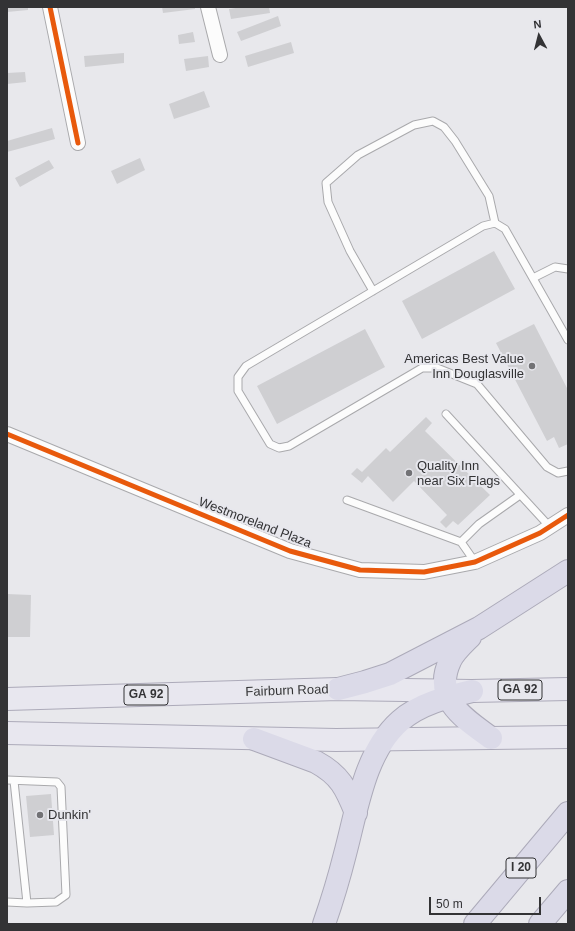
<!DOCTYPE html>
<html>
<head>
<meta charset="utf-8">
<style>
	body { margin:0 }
	#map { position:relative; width:575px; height:931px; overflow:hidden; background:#e8e8ec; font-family:Helvetica,sans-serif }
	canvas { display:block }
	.frame { position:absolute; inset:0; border:8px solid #333335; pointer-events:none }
	.north { position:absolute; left:519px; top:16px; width:40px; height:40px; -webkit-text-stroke:3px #e7e7ed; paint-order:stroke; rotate:353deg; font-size:11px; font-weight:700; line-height:16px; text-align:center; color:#333335 }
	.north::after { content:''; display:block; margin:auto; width:14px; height:18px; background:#333335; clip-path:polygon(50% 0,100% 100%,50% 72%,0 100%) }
	.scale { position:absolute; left:429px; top:897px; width:112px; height:18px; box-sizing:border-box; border:2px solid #333335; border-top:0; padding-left:5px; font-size:12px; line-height:14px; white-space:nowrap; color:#333335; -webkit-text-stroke:3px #e7e7ed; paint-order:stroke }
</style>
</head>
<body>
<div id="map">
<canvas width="575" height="931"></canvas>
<div class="frame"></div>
<div class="north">N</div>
<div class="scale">50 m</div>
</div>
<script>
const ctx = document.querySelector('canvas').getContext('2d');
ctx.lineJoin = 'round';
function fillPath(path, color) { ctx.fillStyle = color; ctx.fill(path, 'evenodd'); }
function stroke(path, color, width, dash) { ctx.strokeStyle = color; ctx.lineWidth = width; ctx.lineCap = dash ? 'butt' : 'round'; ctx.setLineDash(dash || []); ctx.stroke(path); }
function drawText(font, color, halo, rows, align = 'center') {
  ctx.font = font + ' Helvetica,sans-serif'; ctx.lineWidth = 4; ctx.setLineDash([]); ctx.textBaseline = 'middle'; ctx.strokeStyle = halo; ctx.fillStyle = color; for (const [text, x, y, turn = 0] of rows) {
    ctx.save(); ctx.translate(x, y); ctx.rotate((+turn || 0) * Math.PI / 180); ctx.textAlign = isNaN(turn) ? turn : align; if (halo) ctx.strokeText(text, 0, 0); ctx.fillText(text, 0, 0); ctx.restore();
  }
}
const building = new Path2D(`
	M7,7H28V10L7,12Z
	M162,7H195V9L163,13Z
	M242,7H269L270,13L231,19L229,9Z
	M278,16L281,26L241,41L237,32Z
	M193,32L195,42L179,44L178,35Z
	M291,42L294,53L248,67L245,56Z
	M124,53V63L85,67L84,56Z
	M208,56L209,67L186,71L184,59Z
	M25,72L26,82L7,84V73Z
	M204,91L210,107L174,119L169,104Z
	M52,128L55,139L7,152V141Z
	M140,158L145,170L117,184L111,171Z
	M49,160L54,168L20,187L15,178Z
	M494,251L515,289L422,339L402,301Z
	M534,324L568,390V444L559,448L554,437L547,441L496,343Z
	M365,329L385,367L277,424L257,386Z
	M426,417L432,423L425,431L490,495L458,525L453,521L446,528L440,522L447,515L414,481L393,502L368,476L362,483L351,474L357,468L362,472L386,448L390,452Z
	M7,594L31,595L30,637H7Z
	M51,794L54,835L30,837L26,796Z`);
const service = new Path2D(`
	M533,278L555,267L568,269
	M373,291L350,251L328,202L326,183L358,155L414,125L433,121L444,127L455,141L489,196L495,223
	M568,340L505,229L495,223L483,226L246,366L238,377V391L270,444L279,448L289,446L422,368H437L477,384L547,467L558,473L568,471
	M446,414L550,527
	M347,500L461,542L475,562
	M461,542L479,524L520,495
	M7,780L57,782L61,787L66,895L56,902L27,903L7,902
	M14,781L27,903`);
const minor = new Path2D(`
	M50,7L78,143
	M208,7L220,55
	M7,434L290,551L360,570L424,572L475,562L540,533L568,515`);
const primary = new Path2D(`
	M7,699L338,689L472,691L568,689
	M7,733L336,740L568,737`);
const motorway = new Path2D(`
	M470,637C463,644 454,652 450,661C432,699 465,719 491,738
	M338,689L365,682L390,674L479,628L568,571
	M254,739L316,762C340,775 346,788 356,813
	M324,924C332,901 339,878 345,854C357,810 364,753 400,721C419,704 447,697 472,691
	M475,924L568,813
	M540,924L568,891`);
const cycleway = new Path2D(`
	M50,7L78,143
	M7,434L290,551L360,570L424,572L475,562L540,533L568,515`);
const markers = [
	[532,366,4,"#727275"],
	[409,473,4,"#727275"],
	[40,815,4,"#727275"]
];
const shields = [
	[520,690,44],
	[146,695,44],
	[521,868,30]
];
const shieldNames = [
	["GA 92",520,690],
	["GA 92",146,695],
	["I 20",521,868]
];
const poiNames = [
	["Americas Best Value",524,359,"right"],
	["Inn Douglasville",524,374,"right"],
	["Quality Inn",417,466],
	["near Six Flags",417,481],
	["Dunkin'",48,815]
];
const streetNames = [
	["Westmoreland Plaza",255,523,21],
	["Fairburn Road",287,691,-2]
];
fillPath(building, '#cfcfd2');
stroke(service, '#a9a9ac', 9);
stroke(minor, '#a9a9ac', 16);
stroke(primary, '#acaab9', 24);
stroke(motorway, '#acaab9', 24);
stroke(service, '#fcfcfc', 7);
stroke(minor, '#fcfcfc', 14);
stroke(primary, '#e8e7ef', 22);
stroke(motorway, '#dbdae8', 22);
stroke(cycleway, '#e8590c', 5);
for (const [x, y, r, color] of markers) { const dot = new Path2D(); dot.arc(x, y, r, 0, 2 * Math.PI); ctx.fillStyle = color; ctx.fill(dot); stroke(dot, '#e7e7ed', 1.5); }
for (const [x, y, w] of shields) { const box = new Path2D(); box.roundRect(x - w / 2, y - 10, w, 20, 3); ctx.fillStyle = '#e7e7ed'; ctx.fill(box); stroke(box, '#333335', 1); }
drawText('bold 12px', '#333335', null, shieldNames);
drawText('13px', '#333335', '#e7e7ed', poiNames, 'left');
drawText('13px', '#333335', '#e7e7ed', streetNames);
</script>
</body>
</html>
